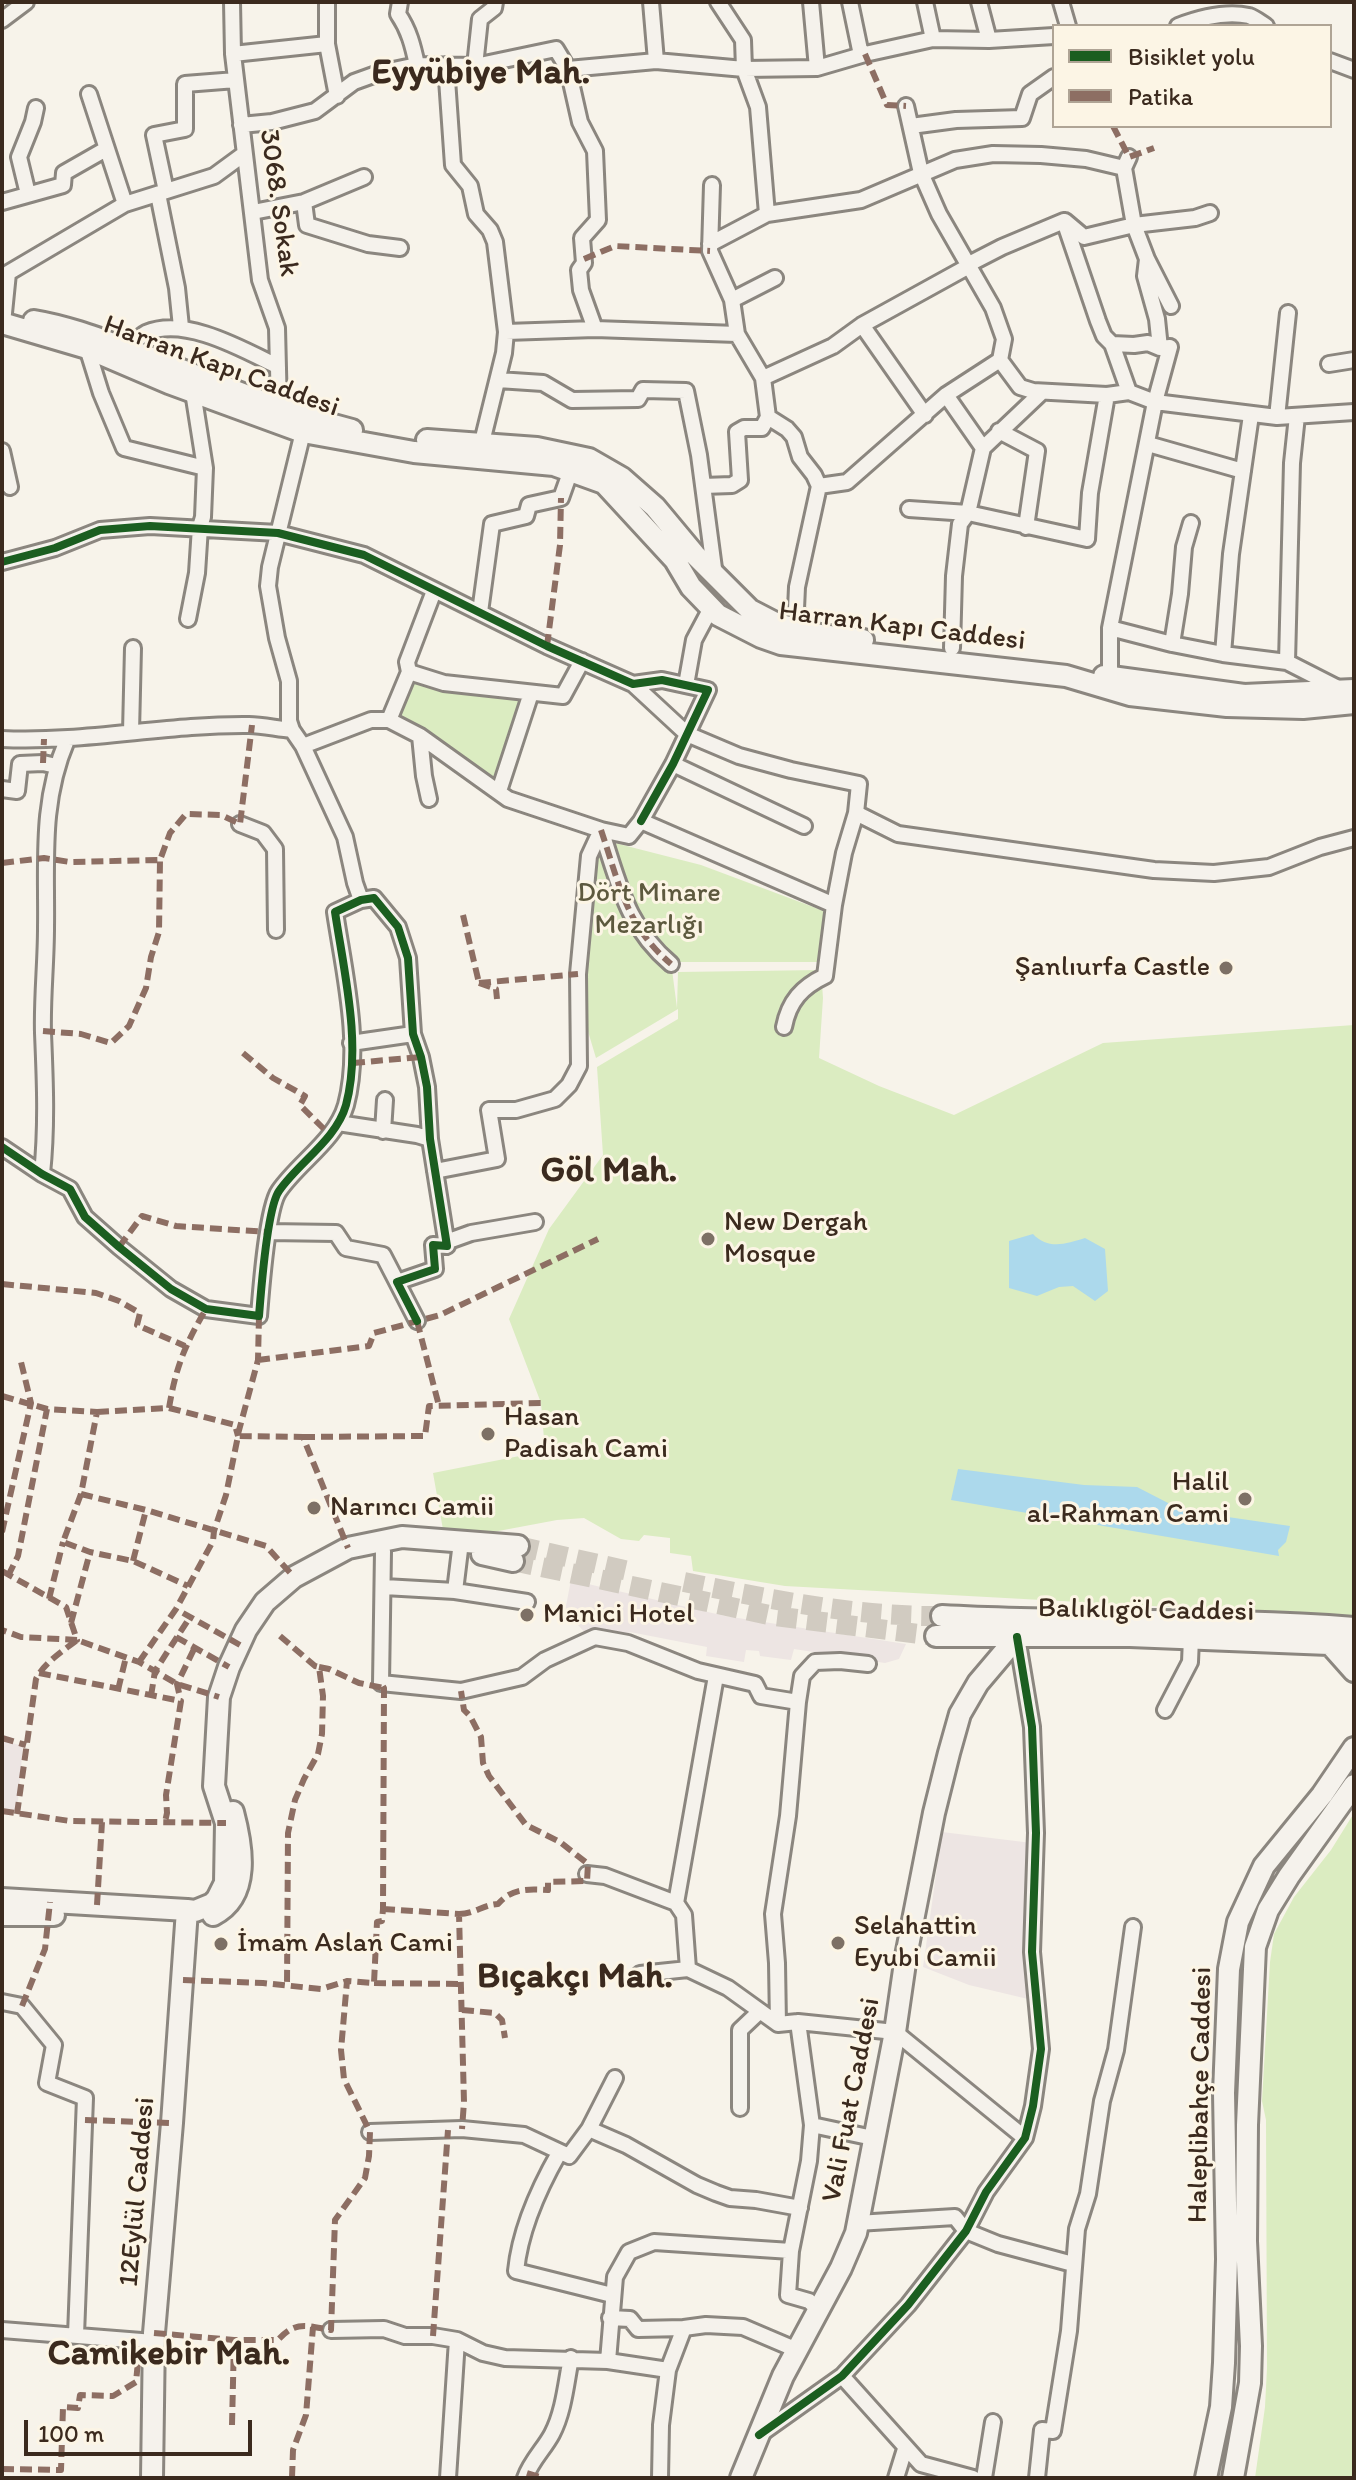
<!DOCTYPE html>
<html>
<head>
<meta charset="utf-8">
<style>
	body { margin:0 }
	#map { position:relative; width:1356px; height:2480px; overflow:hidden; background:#f7f3ea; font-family:Itim,sans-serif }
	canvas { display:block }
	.frame { position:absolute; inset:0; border:4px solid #3b2a1e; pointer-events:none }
	.legend { position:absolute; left:1052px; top:24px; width:280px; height:104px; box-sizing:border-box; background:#fcf5e5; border:2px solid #afa495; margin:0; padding:10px 14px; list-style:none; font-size:24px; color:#3b2a1e }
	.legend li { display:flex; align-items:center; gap:16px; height:40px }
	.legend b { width:40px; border:2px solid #afa495 }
	.scale { position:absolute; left:24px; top:2420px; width:228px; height:36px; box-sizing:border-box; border:4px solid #3b2a1e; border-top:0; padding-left:10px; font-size:24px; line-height:28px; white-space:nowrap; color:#3b2a1e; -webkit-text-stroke:6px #fcf5e5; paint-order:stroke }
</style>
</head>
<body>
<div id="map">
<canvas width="1356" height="2480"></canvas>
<div class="frame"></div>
<ul class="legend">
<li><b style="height:10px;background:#1b5e20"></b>Bisiklet yolu</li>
<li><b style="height:10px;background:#8d6e63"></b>Patika</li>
</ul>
<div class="scale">100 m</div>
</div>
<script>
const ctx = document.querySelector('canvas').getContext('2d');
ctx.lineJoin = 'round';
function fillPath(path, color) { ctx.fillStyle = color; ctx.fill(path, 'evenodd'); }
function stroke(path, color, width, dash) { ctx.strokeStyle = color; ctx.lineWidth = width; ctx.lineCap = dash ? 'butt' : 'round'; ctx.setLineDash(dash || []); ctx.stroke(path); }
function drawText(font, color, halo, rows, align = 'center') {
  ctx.font = font + ' Itim,sans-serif'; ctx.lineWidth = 6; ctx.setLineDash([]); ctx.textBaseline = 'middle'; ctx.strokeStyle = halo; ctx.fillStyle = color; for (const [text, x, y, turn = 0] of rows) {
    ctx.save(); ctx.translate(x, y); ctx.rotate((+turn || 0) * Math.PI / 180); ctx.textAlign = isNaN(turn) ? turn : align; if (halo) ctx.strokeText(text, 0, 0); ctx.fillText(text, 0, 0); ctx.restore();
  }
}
const built = new Path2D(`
	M571,1580L725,1616L906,1644L899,1659L885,1663L794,1649L791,1660L760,1656L759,1651L746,1650L744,1662L706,1656L707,1647L630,1632L626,1636L591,1639L565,1611Z
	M2,1740L23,1746L17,1812L2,1808Z
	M942,1832L1032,1843L1028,1999L969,1985L923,1967Z`);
const green = new Path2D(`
	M412,679L527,696L499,783L399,715Z
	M611,842L701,865L824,911L820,962H671L677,1008L678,972L821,970L823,998L819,1058L879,1086L954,1115L1103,1043L1354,1025V1617L785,1586L693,1571L691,1556L670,1553V1538L644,1535L639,1541L621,1539L584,1518L557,1520L445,1541L433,1473L545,1451L541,1403L509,1319L549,1229L603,1155L597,1067L678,1019V1009L596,1058L584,1018L594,859Z
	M1354,1813V2478H1255L1265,2407L1267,2368L1266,2120L1262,2101L1270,1962L1274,1934L1294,1897L1331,1850Z`);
const water = new Path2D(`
	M1033,1234C1048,1250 1066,1244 1085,1238L1105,1249L1108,1291L1095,1301L1073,1286L1059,1287L1037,1296L1009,1288V1241Z
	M958,1469L1084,1485L1137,1487L1170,1504L1207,1514L1290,1526L1286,1542L1278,1550L1279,1556L951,1500Z`);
const secondaryTunnel = new Path2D(`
	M518,1546L629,1571
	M513,1561L774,1616L936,1636
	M684,1582C768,1599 856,1617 942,1616`);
const street = new Path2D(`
	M232,2L233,54L260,280L277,328L279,409
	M327,2V44L337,96
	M400,2L398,14C409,30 413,46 417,65
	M651,2L656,61
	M718,2L743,40L744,69L758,107L767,214
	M811,2L817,68
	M850,2L860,50L865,54
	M925,2L933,39
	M979,2L989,40
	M1061,2L1068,26
	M2,20L26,2
	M1178,26C1199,18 1226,11 1249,16C1255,18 1261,23 1266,26
	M233,54L327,44
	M1330,61L1354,70
	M446,65L453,165L470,186L476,214L490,230L495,242L506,332L504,353L482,442
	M475,66L480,19L494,8L495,2
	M568,69L656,61L744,69L817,68L865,54L933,39L989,40L1054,36
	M89,94L125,204
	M906,106L921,173L939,214L993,308L1004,339L1000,360L1020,387L1033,391L1107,395L1129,392L1155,402L1277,417L1354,412
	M241,125L272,122L315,111L354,82L379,73L417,65L475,66L556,49L568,69L580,122L595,151L598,220L582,238L584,263L579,270L581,290L595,329
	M911,126L956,120L1022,118L1030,94L1054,77
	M1129,157L1124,168L1134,225L1147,259L1171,306
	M166,191L154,135L185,129V84L236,80
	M28,194L19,157L33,122L36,108
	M158,194L177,288L181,327
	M2,202L63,185L64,173L106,149
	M304,202L307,225L368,244L400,248
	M253,212L304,202L364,177
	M1064,221L1098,321L1104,336L1112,344L1129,392
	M1065,221L1084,237L1134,225L1195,218L1210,213
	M710,244L767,214L861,200L955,160L993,154L1041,155L1086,159L1124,168
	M1147,259L1145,276L1157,319L1160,348
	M969,264L1002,247L1064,221
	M732,300L775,278
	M3,323L8,273L125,204L214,176L244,154
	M862,325L925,415
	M506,332L595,329L737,334
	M87,348L101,393L124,448L205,468
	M127,349C133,344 140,336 146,333C185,316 242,349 277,366
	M1329,364L1354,360
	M763,378L833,346L862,325L969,266
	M498,380L543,383L572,400L638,399L643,390L686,391L699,455L715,576
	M946,395L983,448
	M768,417L787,429L794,437L800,457L814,475L819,486
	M1277,417L1288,313
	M999,431L1037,451L1026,527
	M303,432L270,567L268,586L277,638L289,681V721L292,730L303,746L345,837L355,883L361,900
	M1148,444L1243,471
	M2,451L10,487
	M703,486L732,485L740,480L737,432L744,428H762L768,417L763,378L737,334L732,300L710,251L712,185
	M909,509L968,513L1087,539L1090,493L1107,395
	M2,562L55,548L100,530L150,526L278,533L364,555L547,646L633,684L662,680L708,690L673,764L641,821
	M480,612L492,524L526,516L529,505L561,498L571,470
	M188,619L197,573L200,527L203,517L205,468L193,392
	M1110,628L1172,644L1223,654L1287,662L1340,689
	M808,632L796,609L797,587L819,486L847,482L946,395L1000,360
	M1172,644L1180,594L1184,547L1191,523
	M952,648L954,576L960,524L968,513L983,448L1042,392
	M1223,654L1231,554L1251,415
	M1287,662L1292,463L1297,416
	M409,672L444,683L563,696L582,661
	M1110,678V628L1155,402L1170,347L1160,348L1148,343L1134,345L1112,344
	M633,684L687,734L739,756L791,770L859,784L856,813L844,853L834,905L825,976C802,987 789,1001 784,1027
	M686,685L694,640L711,608
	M389,720L409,672L407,662L434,591
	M131,732L133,648
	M420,736L424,776L429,799
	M2,739C85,743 166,724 249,725C263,725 278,729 292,730
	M303,746L371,720H389L420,736L508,799L601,830C619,883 626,926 671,964
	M673,764L804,826
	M2,789L17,791L20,764L43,763L56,766
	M499,791L531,693
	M856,813L898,834L1154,870L1214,873L1269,867L1320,847L1354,838
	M240,824L263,833L275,849L276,930
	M351,1043L413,1034
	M338,1123L417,1135L430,1139
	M383,1131L385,1100
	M2,1147L42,1174L70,1189L85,1217L119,1247L171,1289L206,1309L259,1316C261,1291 267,1208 279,1191C299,1162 336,1140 346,1105C362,1045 344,972 335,912L361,900L374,898L398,927L408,958L413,1034L421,1057L427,1087L430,1139L447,1246L433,1245L435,1269L397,1282L417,1321
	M435,1171L497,1159L489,1110H516L555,1099L569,1085L579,1066L578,974L589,856L601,830L629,836L641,821L834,905
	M42,1174C47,1126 45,1080 43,1033C42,998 46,963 46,928C47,862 40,803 67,740
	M268,1232L336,1233L346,1248L383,1255L397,1282
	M446,1242L471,1233L535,1222
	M460,1550L455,1591L527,1602
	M383,1551L381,1683L461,1691L522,1677L545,1660L595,1637L628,1643L698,1671L755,1684L761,1696L798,1702
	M384,1587L455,1591
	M868,1664L840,1661L815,1662L802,1676L798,1702L788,1816L773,1914L777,1963L778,2024L798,2022L895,2032L1025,2138
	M716,1676L676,1903L684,1915L688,1969L728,1988L778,2024
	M1165,1710L1190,1662L1191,1638
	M587,1874L605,1876L676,1903
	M640,1974L688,1969
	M2,2002L22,2006L54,2045L47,2083L85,2098L76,2335
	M798,2022L812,2125L809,2161L791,2251L788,2295L809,2301L819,2310
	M740,2108V2030L759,2012
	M812,2125L873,2138
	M589,2129L615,2078
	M370,2132L462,2129L524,2135L569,2156L589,2129L626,2145L697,2185L716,2193L730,2198L756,2200L800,2208
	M559,2153C539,2188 520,2230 516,2271L612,2295
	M857,2223L955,2217L966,2231L998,2244L1073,2264
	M610,2318L630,2319L638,2329L684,2328
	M2,2330L154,2342
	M331,2330L384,2329L405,2336H433L457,2340L483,2353L505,2358L608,2361L668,2370
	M608,2361L615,2277L629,2252L654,2242L791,2251
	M842,2376L921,2464L973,2478
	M759,2435L842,2376L908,2305L966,2231L986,2192L1025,2138L1033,2106L1041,2049L1032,1952L1036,1833L1032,1727L1017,1637
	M448,2478L457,2340
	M525,2478C531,2461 544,2449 552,2434C564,2411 566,2383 571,2358
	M660,2478L661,2425L668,2370L684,2328L706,2325L743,2327L797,2350
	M896,2478L905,2449
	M984,2478L993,2422
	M1037,2478L1042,2430L1053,2431L1069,2331L1077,2229L1088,2194L1102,2101L1116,2050L1133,1927`);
const secondary = new Path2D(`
	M34,321C70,327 102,340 135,352C207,379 277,411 352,430
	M2,323L87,348L169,383L303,432L414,452L554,465L604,483L675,560L691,587L718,615L761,637L781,644L1066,676L1130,695L1227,706L1303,708L1354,703
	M427,440L537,448L589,459L622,478L655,507L695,555L750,610L777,624L820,635L863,640
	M1104,676L1244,695L1354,690
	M482,1554L513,1561
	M942,1616C1079,1624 1217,1617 1354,1628
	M936,1636H1130L1354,1645
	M1330,1644L1354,1671
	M2,1899L187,1910L195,1911L212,1904L217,1899L225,1883L226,1823L214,1786L219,1697L229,1667L246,1630L265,1602L294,1577L348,1548L402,1537L518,1546
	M2,1915H54
	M213,1915C251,1896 242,1846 233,1812
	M152,2478L154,2333L172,2123L187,1910
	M741,2478L783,2376L841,2268L856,2233L895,2032L906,1956L934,1813L949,1753L960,1714L978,1683L1017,1637
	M1206,2478L1221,2407L1224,2363L1227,2259L1224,2093L1229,1969L1238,1922L1264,1866L1322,1795L1354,1748
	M1233,2478L1250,2383L1251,2346L1246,2241L1247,2125L1255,1947L1268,1910L1289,1876L1354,1785`);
const quiet = new Path2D(`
	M865,54L887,105L906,106
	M1113,126L1129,157L1154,148
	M584,259L615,246L710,251
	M547,646L560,545L561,498
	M43,763L44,739
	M601,830C619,883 626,926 671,964
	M2,863L44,858L70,862L160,860L170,833L186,814L221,815L240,824L252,725
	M463,915L479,983
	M479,983L578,974
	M479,983L496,989L497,999
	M43,1031L81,1034L111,1043L129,1026L146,988L151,957L159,932L160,860
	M243,1053L273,1078L305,1096L300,1105L329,1134
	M353,1063L421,1057
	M119,1247L142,1216L176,1226L268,1232
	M2,1284L96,1293L119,1301L140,1313L137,1325L185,1346
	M417,1321L439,1406
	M258,1360L369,1346L374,1333L440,1315L598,1239
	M2,1396L47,1409L97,1412L81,1494L63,1542L90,1552L133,1561L188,1586
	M169,1408C176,1366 185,1345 206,1309
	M97,1412L169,1408L235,1425L238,1436
	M238,1434L258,1360L259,1316
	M303,1437L425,1436L429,1406L541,1403
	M81,1494L146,1510L266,1546L294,1577
	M2,1532L31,1403L21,1362
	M133,1561L146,1510
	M2,1571L66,1607L77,1640L21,1637L2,1630
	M8,1576L18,1556L47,1409
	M49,1599L63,1542
	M183,1613L240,1645
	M71,1623L90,1552
	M280,1636L315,1666L319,1667L323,1696L322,1734L318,1754L304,1779L295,1800L288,1833L287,1986
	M176,1637L229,1667
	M139,1662L176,1609L213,1541L214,1531L226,1495L238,1436L303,1437L348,1548
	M319,1667L329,1669L359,1683L384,1688
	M39,1673L181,1701L166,1795L167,1813L165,1822
	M118,1690L126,1657
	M179,1693L177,1684L195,1647
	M151,1696L155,1671L190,1617
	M2,1738L26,1745
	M2,1811L70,1821L226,1823
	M17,1814L36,1679C44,1663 63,1651 77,1640L139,1662L177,1684L219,1697
	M97,1905L102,1822
	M383,1909L459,1914L464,2102L462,2129
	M459,1914C474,1914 483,1905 498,1904C512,1888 527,1889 548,1890V1882L587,1881L588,1864L560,1842L526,1825L489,1776L483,1763L481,1737L470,1716L464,1710L461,1691
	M183,1980L263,1983L321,1989L347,1981
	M374,1983L460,1984
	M22,2006L45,1949L50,1902
	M462,2010L495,2013L502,2020L505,2038
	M85,2120L172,2123
	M154,2333L234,2340H278C296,2320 307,2326 331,2330L335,2220L365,2178L369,2156L370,2132L344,2079L341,2050L347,1981L374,1983L377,1922L382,1921L383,1909L384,1688L381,1683
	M433,2336L448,2130
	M232,2425L234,2340
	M2,2469L61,2470L63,2407L78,2408L80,2395L113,2396L136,2382L140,2341
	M527,2473L543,2478
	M292,2478L293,2450L306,2415L313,2327`);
const cycleway = new Path2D(`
	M2,562L55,548L100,530L150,526L278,533L364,555L547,646L633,684L662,680L708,690L673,764L641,821
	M2,1147L42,1174L70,1189L85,1217L119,1247L171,1289L206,1309L259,1316C261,1291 267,1208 279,1191C299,1162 336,1140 346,1105C362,1045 344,972 335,912L361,900L374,898L398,927L408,958L413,1034L421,1057L427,1087L430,1139L447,1246L433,1245L435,1269L397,1282L417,1321
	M759,2435L842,2376L908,2305L966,2231L986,2192L1025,2138L1033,2106L1041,2049L1032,1952L1036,1833L1032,1727L1017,1637`);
const markers = [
	[1226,968,8,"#7d7065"],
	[708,1239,8,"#7d7065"],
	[488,1434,8,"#7d7065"],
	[1245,1499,8,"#7d7065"],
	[314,1508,8,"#7d7065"],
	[527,1615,8,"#7d7065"],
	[838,1943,8,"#7d7065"],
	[221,1944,8,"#7d7065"]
];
const streetNames = [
	["3068. Sokak",278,203,82],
	["Harran Kapı Caddesi",221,367,20],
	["Harran Kapı Caddesi",902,627,7],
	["Balıklıgöl Caddesi",1146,1611,1],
	["Haleplibahçe Caddesi",1201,2095,-89],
	["Vali Fuat Caddesi",852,2100,-79],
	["12Eylül Caddesi",138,2192,-85]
];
const parkNames = [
	["Dört Minare",649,894],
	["Mezarlığı",649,926]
];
const poiNames = [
	["Şanlıurfa Castle",1210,968,"right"],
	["New Dergah",724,1223],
	["Mosque",724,1255],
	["Hasan",504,1418],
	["Padisah Cami",504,1450],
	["Halil",1229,1483,"right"],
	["al-Rahman Cami",1229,1515,"right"],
	["Narıncı Camii",330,1508],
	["Manici Hotel",543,1615],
	["Selahattin",854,1927],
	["Eyubi Camii",854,1959],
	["İmam Aslan Cami",237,1944]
];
const districtNames = [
	["Eyyübiye Mah.",481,74],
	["Göl Mah.",609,1172],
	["Bıçakçı Mah.",575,1978],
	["Camikebir Mah.",169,2355]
];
fillPath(built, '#ede5e3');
fillPath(green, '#dbecc1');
fillPath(water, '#acd9ec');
stroke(secondaryTunnel, '#d1cbc1', 20, [20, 10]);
stroke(street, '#8b867f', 20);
stroke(secondary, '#8b867f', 26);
stroke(street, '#f5f2ec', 14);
stroke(secondary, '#f5f2ec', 20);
stroke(quiet, '#8d6e63', 6, [12, 6]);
stroke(cycleway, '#1b5e20', 8);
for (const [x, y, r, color] of markers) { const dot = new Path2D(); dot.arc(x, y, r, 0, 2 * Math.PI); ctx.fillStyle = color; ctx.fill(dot); stroke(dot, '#fcf5e5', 3); }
drawText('28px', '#3b2a1e', '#fcf5e5', streetNames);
drawText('28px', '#5d593e', '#fcf5e5', parkNames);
drawText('28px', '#3b2a1e', '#fcf5e5', poiNames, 'left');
drawText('bold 36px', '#3b2a1e', '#fcf5e5', districtNames);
</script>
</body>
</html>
